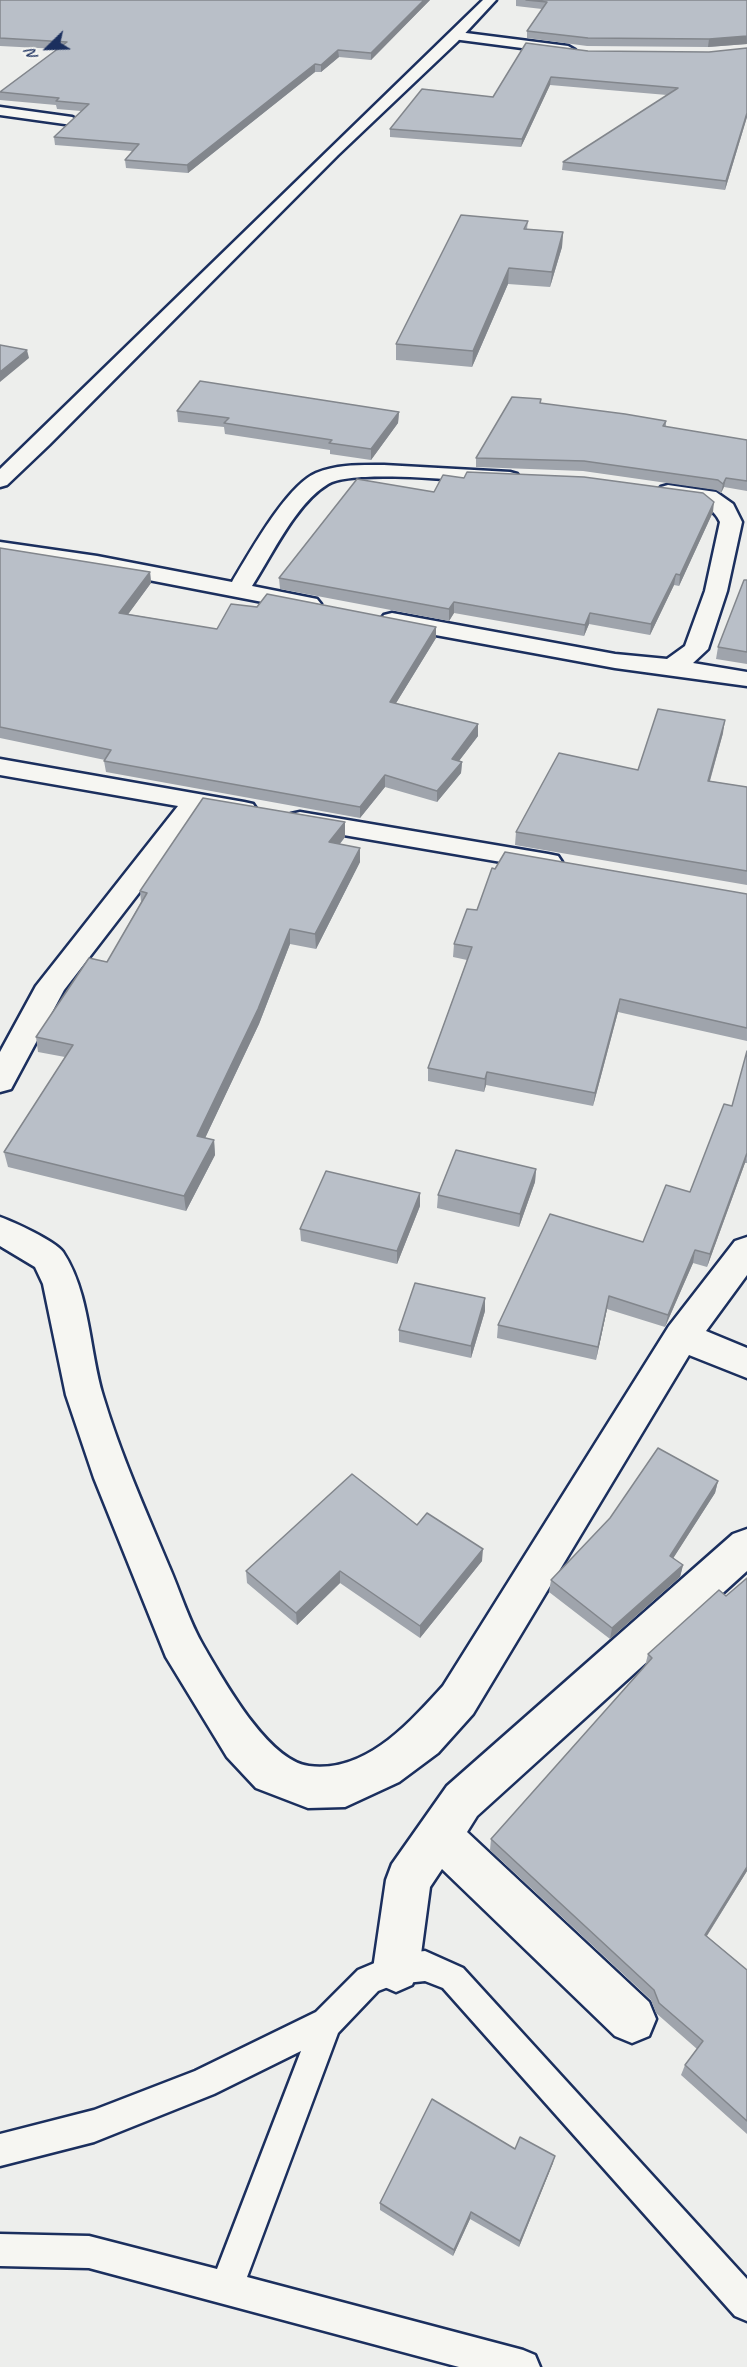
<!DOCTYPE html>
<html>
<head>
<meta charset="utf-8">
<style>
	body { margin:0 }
	#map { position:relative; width:747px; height:2367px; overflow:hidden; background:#edeeec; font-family:Caveat,sans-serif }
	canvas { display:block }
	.north { position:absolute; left:18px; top:18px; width:60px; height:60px; -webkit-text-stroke:4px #f6f6f2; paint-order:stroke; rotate:247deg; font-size:16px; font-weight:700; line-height:24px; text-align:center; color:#1b2f5e }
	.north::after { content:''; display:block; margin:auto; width:21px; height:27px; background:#1b2f5e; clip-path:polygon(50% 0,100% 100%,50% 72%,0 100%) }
</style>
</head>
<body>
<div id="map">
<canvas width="747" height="2367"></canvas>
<div class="north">N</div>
</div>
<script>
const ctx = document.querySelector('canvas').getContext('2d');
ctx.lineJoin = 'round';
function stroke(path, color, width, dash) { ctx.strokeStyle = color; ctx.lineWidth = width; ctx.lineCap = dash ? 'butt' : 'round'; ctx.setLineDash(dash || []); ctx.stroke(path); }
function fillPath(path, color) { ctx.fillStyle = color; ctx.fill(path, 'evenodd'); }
const lane = new Path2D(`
	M425,1951L463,1968L747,2279V2321L735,2316L443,1988L425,1981L396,1984L378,1991L338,2033L247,2277L523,2350L535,2355L540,2367H459L89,2268L0,2266V2234L89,2236L217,2269L301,2051L214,2094L94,2142L0,2166V2134L94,2110L195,2071L316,2012L358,1970L396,1954Z`);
const street = new Path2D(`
	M458,32L568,46L575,50L568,54L453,39V33Z
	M0,107L72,117L79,121L72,125L0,115Z
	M384,465L510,472L517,474L520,478L517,482L510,484C475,482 354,468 328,484C296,503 272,555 252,586L317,599L321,604L317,609L309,611L97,570L0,556V542L97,556L232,582C249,554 286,486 316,473C337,464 362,465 384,465Z
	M668,485L716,492L733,504L742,522L727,591L708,649L693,663L747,672V686L615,668L392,627L384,625L380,620L384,615L392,613L615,654L667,659L685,646L705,591L720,522C709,498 683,501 661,495L657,491L661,487Z
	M0,759L244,802L253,804L257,810L253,816L244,818L202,811L64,990L11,1089L0,1092V1052L36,986L178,806L0,775Z
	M300,812L548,854L558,856L562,862L558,868L548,870L291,826L287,820L291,814Z
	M0,1217C14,1222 55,1241 63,1252C90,1293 89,1350 103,1396C120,1453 145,1509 168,1564C180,1591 189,1622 204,1647C224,1681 268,1761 309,1766C366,1773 408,1724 443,1686L669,1326L735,1241L747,1237V1275L706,1331L747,1348V1378L689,1355L473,1714L438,1753L399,1782L345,1807L308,1808L256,1788L227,1757L166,1657L94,1478L66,1395L43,1284L35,1267L0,1246Z
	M747,1529V1571L477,1816L467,1832L649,2002L656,2019L649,2036L632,2043L615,2036L442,1869L430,1887L419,1969L412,1985L396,1992L380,1985L373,1969L386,1880L392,1864L447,1786L733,1534Z`);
const primary = new Path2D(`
	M483,0H496L457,42L338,155L49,445L7,485L0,487V469Z`);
const wall = new Path2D(`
	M0,0H430L371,60L339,57L321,72H315L188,173L126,168L125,160L132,151L55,145L54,137L81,111L57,109L56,105L0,100V92L58,49L0,46Z
	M516,0H747V45V44L708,47L587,46L527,38V31L542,9L516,6Z
	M747,48V117L725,190L562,170L563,162L667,95L550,85L521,147L390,137V129L493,97L588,51L709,52Z
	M528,221L527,229L563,232L562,247L550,287L508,284L472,367L396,360V344Z
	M541,399V403L666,421V427L747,440V491L724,487L721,493L716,490L583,471L476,467V458Z
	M177,411L399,412L398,423L371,460L330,454V450L225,434L224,427L178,422Z
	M434,492L713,512L679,586L674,585L650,635L589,624L584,636L454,613L449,621L280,589L279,578Z
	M0,548L150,572L151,583L128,614L217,629L436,627V638L396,703L478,724V736L459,761L462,762L461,773L437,802L385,787L360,818L106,772L104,761L105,760L0,738Z
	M747,580V664L716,659L718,647Z
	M723,733L710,781L747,787V885L515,845L516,832L638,770Z
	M345,822V837L340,844L360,848V862L316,949L290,944L259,1024L205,1138L214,1140L215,1155L186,1211L8,1167L4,1152L65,1057L38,1052L36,1037L107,962L141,902L140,891Z
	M747,894V1041L618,1012L593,1106L486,1085L484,1092L428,1081V1068L467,960L453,957L454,944L477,910Z
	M747,1051V1163H745L707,1267L693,1263L665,1327L607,1309L596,1360L497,1338L498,1325L643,1242L690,1192L732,1106Z
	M536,1169L535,1182L519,1227L437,1208L438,1195Z
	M420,1193V1206L397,1264L301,1241L300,1229Z
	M485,1311L471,1358L399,1342V1330Z
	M718,1481L715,1493L673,1558L683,1565L680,1577L610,1639L549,1592L551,1580Z
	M417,1525L482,1561L420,1638L340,1583L297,1625L247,1583L246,1571Z
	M747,1578V1871L707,1936L747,1970V2134L681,2075L685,2065L697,2049L656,2013L651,2000L490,1850L491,1839L645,1666L648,1654L726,1596Z
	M515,2149L553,2163L519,2247L470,2219L453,2256L380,2210V2203Z`);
const shadedWall = new Path2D(`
	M424,0H430L371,60V53Z
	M747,36V44L708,47L709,39Z
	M338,50L339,57L321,72V65Z
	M315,64V72L188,173L187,165Z
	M551,77L550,85L521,147L522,139Z
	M747,113V117L725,190L726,181Z
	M563,232L562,247L550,287L552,272Z
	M509,268L508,284L472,367L473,351Z
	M27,350L29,358L0,382V372Z
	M399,412L398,423L371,460V449Z
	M726,478L724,487L721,493L723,484Z
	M714,502L713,512L679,586L680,575Z
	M150,572L151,583L121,624L119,613Z
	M676,574L674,585L650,635L651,624Z
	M454,602V613L449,621V609Z
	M590,613L589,624L584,636L585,625Z
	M436,627V638L390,713V702Z
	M725,720L723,733L706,794L708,781Z
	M478,724V736L452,770V759Z
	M462,762L461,773L437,802V791Z
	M385,775V787L360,818V807Z
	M345,822V837L330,856L329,842Z
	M360,848V862L316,949L315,934Z
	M290,929V944L259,1024L199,1151L197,1136Z
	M620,999L618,1012L593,1106L595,1093Z
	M487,1072L486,1085L484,1092L485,1079Z
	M214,1140L215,1155L186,1211L184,1196Z
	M747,1153L745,1163L707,1267L710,1254Z
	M536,1169L535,1182L519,1227L520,1214Z
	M420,1193V1206L397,1264V1251Z
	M695,1250L693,1263L665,1327L668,1315Z
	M609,1296L607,1309L596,1360L598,1347Z
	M485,1298V1311L471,1358V1346Z
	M718,1481L715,1493L667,1568L670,1556Z
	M483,1549L482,1561L420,1638V1626Z
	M683,1565L680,1577L610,1639L612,1628Z
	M340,1571V1583L297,1625L296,1613Z
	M747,1867V1871L701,1945L705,1935Z
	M555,2156L553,2163L519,2247L520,2241Z
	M471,2212L470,2219L453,2256L454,2250Z`);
const building = new Path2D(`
	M0,0H424L371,53L338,50L321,65L315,64L187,165L125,160L139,144L54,137L89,104L56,101L59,98L0,92L67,42L0,38Z
	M526,0H747V36L709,39L588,38L527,31L547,2Z
	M526,43L588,51L709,52L747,48V113L726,181L563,162L678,88L551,77L522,139L390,129L422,89L493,97Z
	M461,215L528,221L524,229L563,232L552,272L509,268L473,351L396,344Z
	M0,345L27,350L0,372Z
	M200,381L399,412L371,449L329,443L332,440L224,423L229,418L177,411Z
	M512,397L541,399L540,403L625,414L666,421L663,426L747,440V481L726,478L723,484L718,480L584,461L476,458Z
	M467,472L584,477L703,493L714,502L680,575L676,574L651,624L590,613L585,625L454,602L449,609L279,578L357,479L434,492L443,475L464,478Z
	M0,548L150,572L119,613L217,629L231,604L257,607L267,594L436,627L390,702L478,724L452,759L462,762L437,791L385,775L360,807L104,761L111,750L0,727Z
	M744,580H747V652L718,647Z
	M658,709L725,720L708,781L747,787V871L516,832L559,753L638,770Z
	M203,798L345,822L329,842L360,848L315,934L290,929L258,1009L197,1136L214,1140L184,1196L4,1152L73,1045L36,1037L89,958L107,962L147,893L140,891Z
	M505,852L747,894V1028L620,999L595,1093L487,1072L485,1079L428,1068L472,947L454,944L467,909L477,910L492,868L495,869Z
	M747,1051V1153L710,1254L695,1250L668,1315L609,1296L598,1347L498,1325L550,1214L643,1242L666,1185L690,1192L724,1104L732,1106Z
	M456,1150L536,1169L520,1214L438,1195Z
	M326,1171L420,1193L397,1251L300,1229Z
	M415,1283L485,1298L471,1346L399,1330Z
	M658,1448L718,1481L670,1556L683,1565L612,1628L551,1580L610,1518Z
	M352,1474L417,1525L427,1513L483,1549L420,1626L340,1571L296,1613L246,1571Z
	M747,1578V1867L705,1935L747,1970V2121L685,2065L703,2041L659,2003L654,1990L491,1839L652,1658L648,1654L719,1590L726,1596Z
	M432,2099L515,2149L520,2137L555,2156L520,2241L471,2212L454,2250L380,2203Z`);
stroke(lane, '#1b2f5e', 5);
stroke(street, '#1b2f5e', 5);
stroke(primary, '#1b2f5e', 5);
fillPath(lane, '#f6f6f2');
fillPath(street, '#f6f6f2');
fillPath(primary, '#f6f6f2');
fillPath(wall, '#9fa4ac');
fillPath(shadedWall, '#82868c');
fillPath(building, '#b9bfc8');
stroke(building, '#82868c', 1.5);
</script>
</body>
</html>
